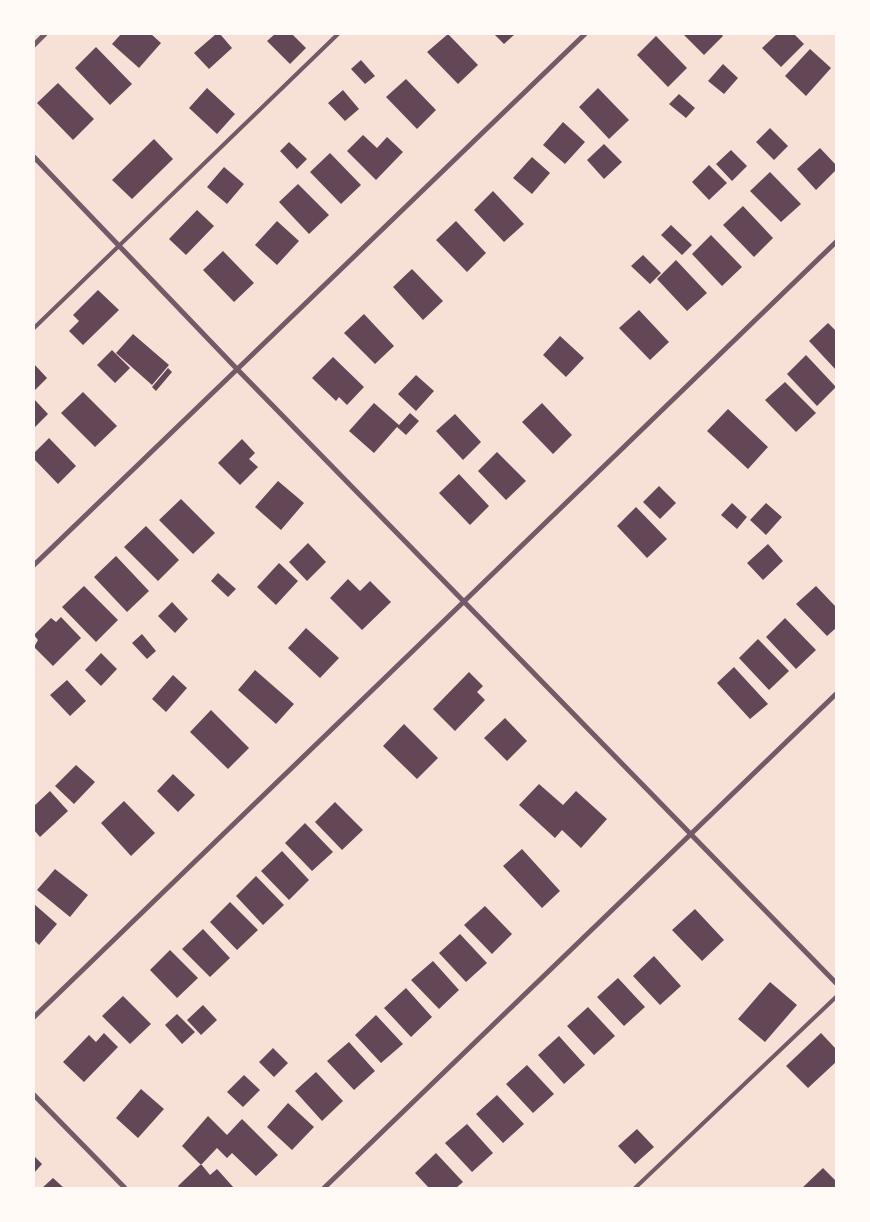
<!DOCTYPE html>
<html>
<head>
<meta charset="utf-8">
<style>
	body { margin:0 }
	#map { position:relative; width:870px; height:1222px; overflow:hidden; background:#f7e1d7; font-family:"Space Grotesk",sans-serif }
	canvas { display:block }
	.frame { position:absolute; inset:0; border:35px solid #fffaf5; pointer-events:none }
</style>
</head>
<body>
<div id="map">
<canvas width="870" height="1222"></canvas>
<div class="frame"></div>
</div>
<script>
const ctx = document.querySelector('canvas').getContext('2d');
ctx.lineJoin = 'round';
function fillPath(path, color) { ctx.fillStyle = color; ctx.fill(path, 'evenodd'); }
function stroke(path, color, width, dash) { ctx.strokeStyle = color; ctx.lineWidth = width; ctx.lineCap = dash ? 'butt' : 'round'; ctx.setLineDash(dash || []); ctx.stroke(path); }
const building = new Path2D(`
	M121,34H151L161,43L139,68L112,44Z
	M216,34H220L232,48L209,69L194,53Z
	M275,34H292L306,48L290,64L267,41Z
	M448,34L478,65L458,84L427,52Z
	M494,34H515L504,44Z
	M683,34H721L723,36L704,55Z
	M777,34H794L804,44L781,67L762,48Z
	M656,36L687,68L668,87L637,55Z
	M96,47L132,84L110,105L75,68Z
	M810,49L831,68L806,96L785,76Z
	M361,60L375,76L365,84L351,69Z
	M723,64L738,78L724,94L708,81Z
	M406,79L436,110L417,129L386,97Z
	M58,83L94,119L73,140L37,103Z
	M207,88L235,114L217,134L189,108Z
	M598,88L629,120L609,139L579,107Z
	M343,90L359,109L345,121L328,103Z
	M679,94L695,108L686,118L669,104Z
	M563,122L585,142L565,164L543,145Z
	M770,128L788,146L774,160L756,142Z
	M363,135L377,148L387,137L403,152L376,180L347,151Z
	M154,139L173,159L132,199L112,180Z
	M289,142L307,159L297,169L280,151Z
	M604,144L622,162L604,179L587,160Z
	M820,148L836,165V170L816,190L797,169Z
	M731,150L747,166L732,181L716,164Z
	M330,153L361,185L341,204L310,172Z
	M532,157L550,173L532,194L513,178Z
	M709,165L727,183L709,200L692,182Z
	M224,167L244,184L227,204L207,187Z
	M770,172L801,204L781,222L750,191Z
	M298,184L329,215L309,234L279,202Z
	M493,191L524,224L504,242L474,210Z
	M743,206L773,238L754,257L723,225Z
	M197,210L214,226L186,255L169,239Z
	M277,221L299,241L277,265L255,245Z
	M456,221L486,253L467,272L436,240Z
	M671,225L692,245L682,255L661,235Z
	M711,235L742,267L722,286L692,254Z
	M223,251L254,283L234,302L203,270Z
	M643,255L661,273L650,284L631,266Z
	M676,260L707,293L687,311L657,279Z
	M412,269L443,301L423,320L393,287Z
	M98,290L119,310L83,345L69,331L79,321L73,315Z
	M639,310L669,342L650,360L619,328Z
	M364,314L394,346L375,364L344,333Z
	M828,323L836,331V370L809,341Z
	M133,334L169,365L152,385L116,353Z
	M560,336L584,358L566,377L543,355Z
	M112,350L130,368L115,383L97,365Z
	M806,355L836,387L817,406L787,374Z
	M333,357L364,387L347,405L339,397L336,401L312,378Z
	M34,364L47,378L34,391Z
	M168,368L172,372L156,391L152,387Z
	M416,375L434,391L416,411L398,394Z
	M785,382L816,413L796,432L765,400Z
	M83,392L117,426L95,447L61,413Z
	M34,399L48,414L34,428Z
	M374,403L399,425L410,413L419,421L406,435L397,427L374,453L349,431Z
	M542,403L572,435L553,454L522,422Z
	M728,409L768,447L748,469L707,431Z
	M455,414L481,442L463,460L436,431Z
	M49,438L76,466L58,484L34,459V453Z
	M242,439L255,453L249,459L258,467L240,485L218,463Z
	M497,452L526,481L506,500L478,471Z
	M459,474L489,506L470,525L439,493Z
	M278,481L304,503L281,530L255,507Z
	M659,486L676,503L660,519L643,502Z
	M181,499L215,533L193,554L159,520Z
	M732,503L747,517L737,529L721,515Z
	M766,503L782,517L766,535L750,520Z
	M636,507L667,539L647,558L617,526Z
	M146,526L179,560L158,581L124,547Z
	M308,543L326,562L307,581L289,562Z
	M768,544L783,561L763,580L747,563Z
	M116,556L149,591L127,612L94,577Z
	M279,563L298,581L276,605L257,587Z
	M218,573L236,589L228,597L211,581Z
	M348,579L360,591L370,581L391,602L362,630L330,598Z
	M84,586L118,620L96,642L62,607Z
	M816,586L836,607V628L827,636L796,604Z
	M172,602L188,619L175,633L158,616Z
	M61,617L81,638L53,666L34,647L38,640L34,635L51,618L56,622Z
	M785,618L816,650L796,669L766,637Z
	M306,628L339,658L320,678L288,648Z
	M142,634L156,651L147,659L132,643Z
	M758,639L789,671L769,690L739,658Z
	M101,653L117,669L101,686L85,670Z
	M734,667L768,704L750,719L717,683Z
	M255,670L294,704L276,724L238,690Z
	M469,672L483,686L477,692L485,700L455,731L433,709Z
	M173,675L187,688L166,712L152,699Z
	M67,680L86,701L70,716L50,695Z
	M211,710L249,748L228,769L190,732Z
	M505,718L527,741L507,761L484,738Z
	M404,724L438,758L417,779L383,746Z
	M76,765L95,782L74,804L55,786Z
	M173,774L195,795L178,812L157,791Z
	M539,784L563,805L576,791L607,819L581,848L562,830L555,838L519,805Z
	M50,791L68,811L40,837L34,830V806Z
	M124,801L155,833L131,856L101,823Z
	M335,802L363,830L342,850L315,822Z
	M305,823L333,852L312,871L285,843Z
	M522,849L560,891L542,908L503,866Z
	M282,851L309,880L289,900L261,871Z
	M55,869L88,895L70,917L37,890Z
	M256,876L284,905L263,925L236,896Z
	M230,902L258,930L237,950L210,922Z
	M34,904L57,924L39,945L34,940Z
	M485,906L512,934L492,954L464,925Z
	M695,909L724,940L702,961L672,930Z
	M203,929L230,958L210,977L182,949Z
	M460,934L487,963L466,982L439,953Z
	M170,950L198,978L177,998L150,970Z
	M654,956L681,986L660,1005L633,976Z
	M433,961L459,990L439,1009L411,980Z
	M618,978L645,1007L624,1026L597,997Z
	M770,982L797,1005L765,1042L738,1019Z
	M406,988L432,1017L411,1037L384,1008Z
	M123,996L151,1024L130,1044L102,1016Z
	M203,1005L217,1020L201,1035L187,1020Z
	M588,1007L615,1036L594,1055L567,1026Z
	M177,1014L195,1032L182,1044L165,1025Z
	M376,1015L403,1044L381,1063L355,1035Z
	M104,1033L118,1047L84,1082L63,1062L89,1035L96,1042Z
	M821,1033L836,1049V1062L808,1088L786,1066Z
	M559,1036L585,1065L564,1084L538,1055Z
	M349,1042L375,1071L354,1090L327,1061Z
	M273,1048L288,1063L274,1077L259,1062Z
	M527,1065L554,1094L533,1113L506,1084Z
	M316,1072L343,1101L322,1121L295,1091Z
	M244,1075L260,1090L243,1107L227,1092Z
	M141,1089L164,1109L138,1138L116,1118Z
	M497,1095L524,1124L503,1143L476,1114Z
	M288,1103L314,1127L292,1150L267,1127Z
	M208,1116L227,1135L242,1119L278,1155L256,1176L232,1153L227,1158L217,1148L201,1165L182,1146Z
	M467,1124L493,1153L472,1172L445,1143Z
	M637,1129L654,1147L635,1164L618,1146Z
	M436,1153L463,1182L456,1188H429L415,1173Z
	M34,1156L42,1164L34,1173Z
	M201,1164L210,1175L217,1169L234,1188H180L178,1186Z
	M823,1168L836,1181V1188H802Z
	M53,1178L64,1188H42Z`);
const service = new Path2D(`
	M34,328L338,34
	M635,1188L836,997`);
const minor = new Path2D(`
	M34,45L45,34
	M34,157L236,368L836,983
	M34,565L585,34
	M34,1017L836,242
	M34,1095L125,1188
	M324,1188L836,694`);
fillPath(building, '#644757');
stroke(service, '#755966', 4);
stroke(minor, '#755966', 5);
</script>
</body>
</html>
